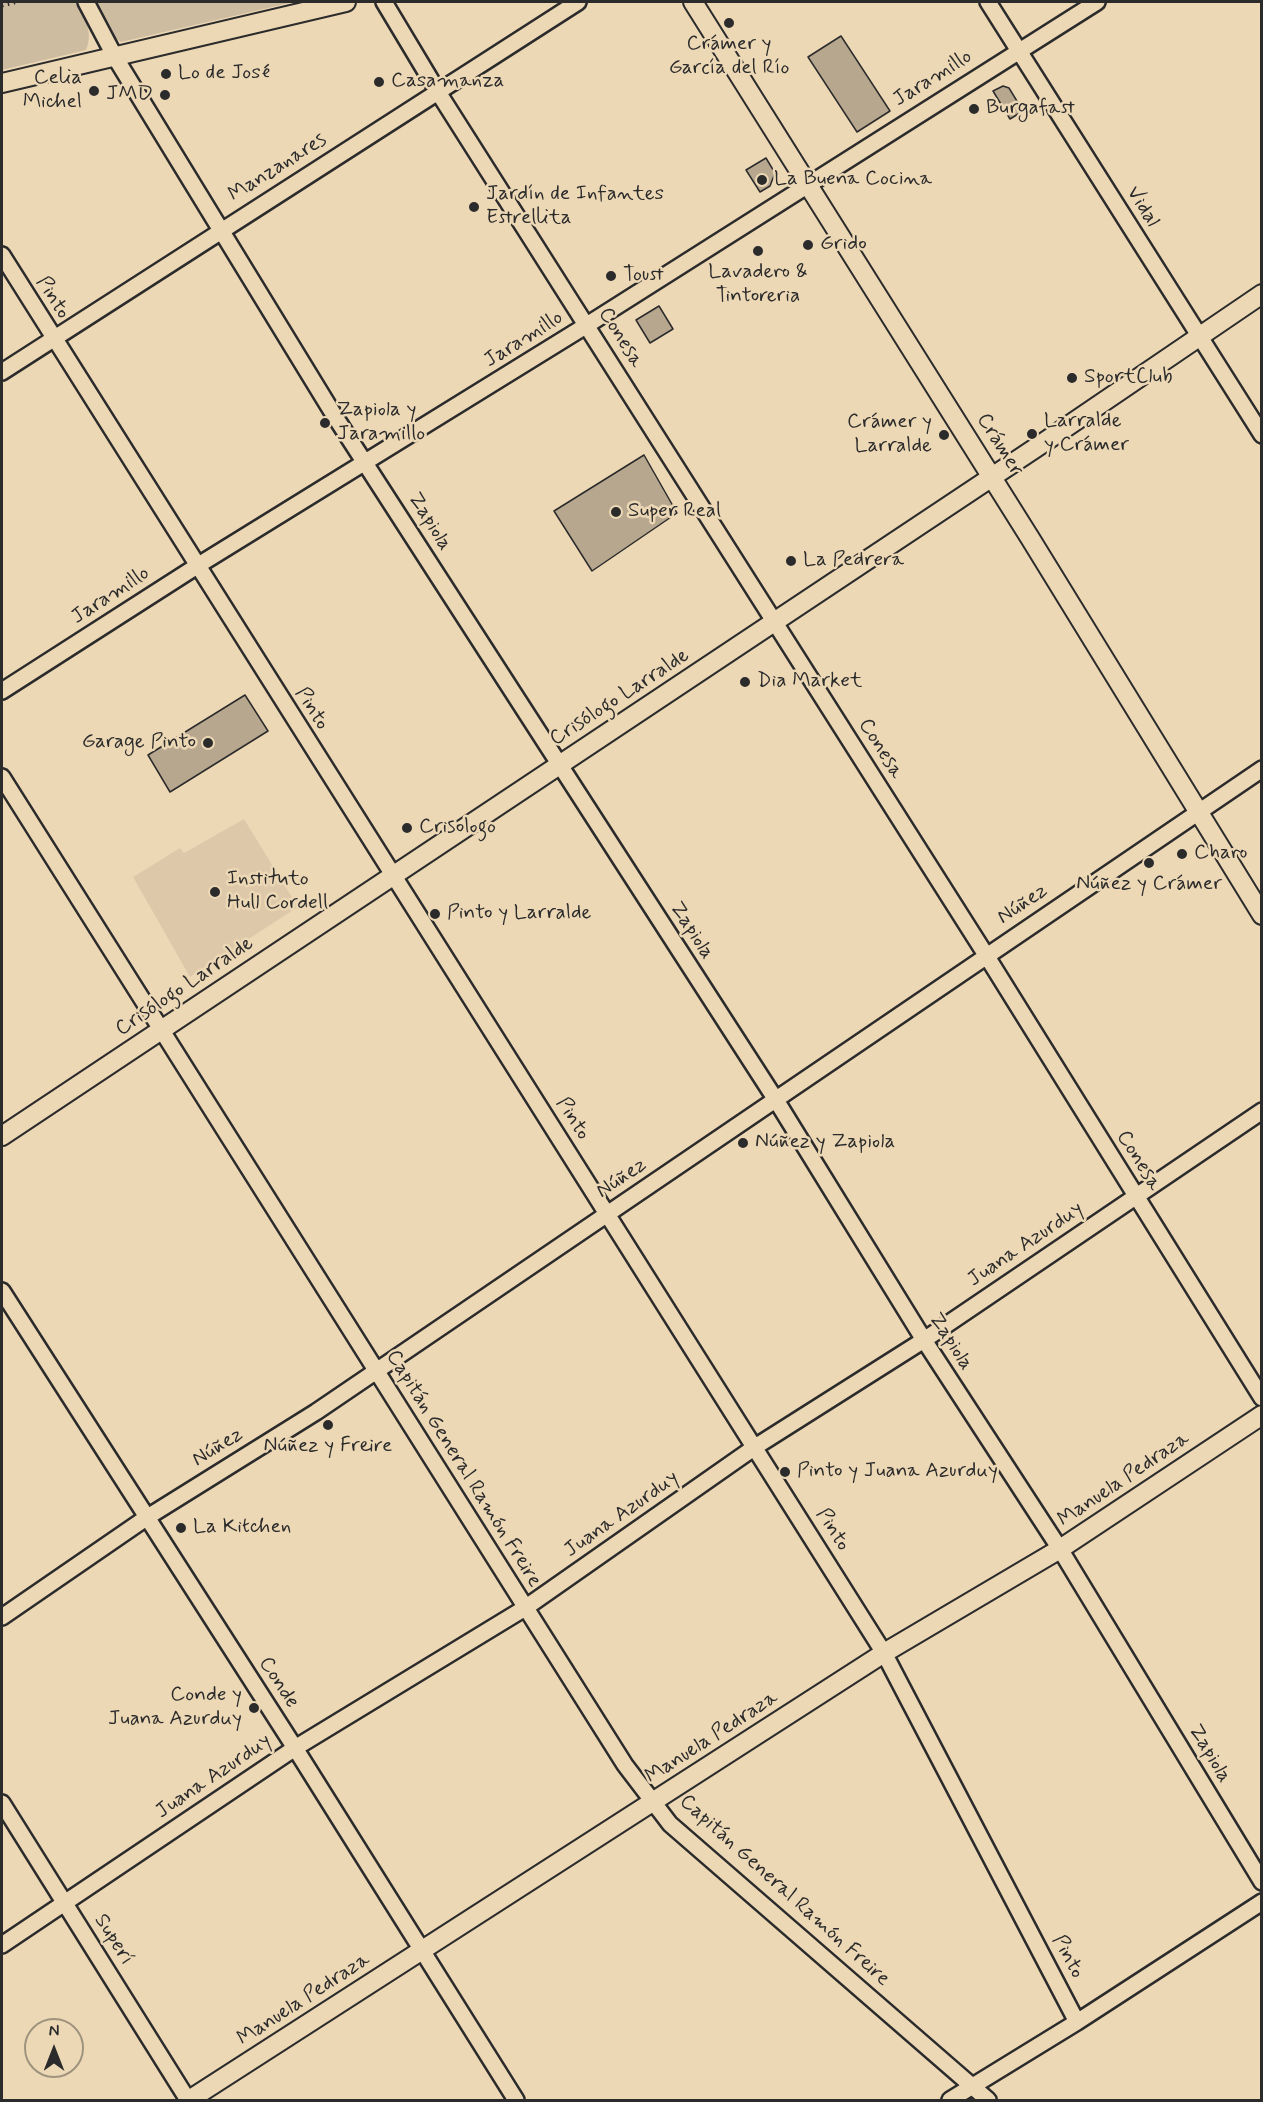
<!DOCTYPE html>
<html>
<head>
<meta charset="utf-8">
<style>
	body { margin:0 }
	#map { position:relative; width:1263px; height:2102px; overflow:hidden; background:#edd8b6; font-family:Mynerve,sans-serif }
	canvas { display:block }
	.frame { position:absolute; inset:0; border:3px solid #2b2b2b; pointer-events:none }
	.north { position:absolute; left:24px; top:2018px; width:60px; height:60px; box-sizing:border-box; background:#edd8b6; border:2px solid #9f937e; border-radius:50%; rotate:0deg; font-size:16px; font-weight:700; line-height:24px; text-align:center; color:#2b2b2b }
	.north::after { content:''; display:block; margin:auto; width:21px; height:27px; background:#2b2b2b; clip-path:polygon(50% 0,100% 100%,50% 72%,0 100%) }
</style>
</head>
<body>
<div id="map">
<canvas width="1263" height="2102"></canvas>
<div class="frame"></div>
<div class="north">N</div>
</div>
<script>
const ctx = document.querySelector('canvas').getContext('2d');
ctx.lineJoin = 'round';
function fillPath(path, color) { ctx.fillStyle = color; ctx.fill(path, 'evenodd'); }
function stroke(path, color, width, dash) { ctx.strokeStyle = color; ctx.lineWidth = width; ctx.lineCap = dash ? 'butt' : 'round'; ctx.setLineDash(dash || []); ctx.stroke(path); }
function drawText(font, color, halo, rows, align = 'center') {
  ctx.font = font + ' Mynerve,sans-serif'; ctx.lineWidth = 5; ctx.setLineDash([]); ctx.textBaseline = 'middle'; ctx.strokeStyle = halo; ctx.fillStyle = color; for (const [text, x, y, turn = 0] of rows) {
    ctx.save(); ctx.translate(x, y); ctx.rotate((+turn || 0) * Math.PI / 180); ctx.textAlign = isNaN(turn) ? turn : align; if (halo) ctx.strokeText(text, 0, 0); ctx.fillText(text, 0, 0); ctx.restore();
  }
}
const built = new Path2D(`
	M244,819L298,907L190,977L133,877L180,848L184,853Z`);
const green = new Path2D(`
	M2,2H75C84,18 94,31 86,50L2,70Z
	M96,2H294L121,42L111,35Z`);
const building = new Path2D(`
	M841,36L890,111L857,132L808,57Z
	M1003,86L1009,88L1023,111L1010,119L993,91Z
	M766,158L775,173L770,186L760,192L746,170Z
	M659,306L673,329L650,343L636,320Z
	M644,455L677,513L592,571L554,511Z
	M245,695L268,731L170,792L148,755Z`);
const path = new Path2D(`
	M2,6L18,2`);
const minor = new Path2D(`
	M86,2L115,57L334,415L776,1100L924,1340L1060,1549L1262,1882
	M384,2L438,92L986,955L1262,1398
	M988,2L1262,435
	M2,255L884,1653L1077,2022
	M2,372L578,2
	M2,691L197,566L587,325L1097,2
	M2,777L625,1765L670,1824L988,2100
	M2,1291L295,1748L516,2100
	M2,1617L146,1518L316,1412L1262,769
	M2,1803L188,2100
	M2,1945L295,1748L525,1608L755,1447L924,1340L1262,1111
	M950,2100L1077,2022L1262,1902`);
const tertiary = new Path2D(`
	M693,2L1030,538L1262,915
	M2,83L346,2
	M2,1136L1040,445L1262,294
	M189,2100L884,1653L1060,1549L1262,1415`);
const markers = [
	[729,23,6,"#2b2b2b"],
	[166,74,6,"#2b2b2b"],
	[379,82,6,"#2b2b2b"],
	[94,91,6,"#2b2b2b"],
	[165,95,6,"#2b2b2b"],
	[974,109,6,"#2b2b2b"],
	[762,180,6,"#2b2b2b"],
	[474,207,6,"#2b2b2b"],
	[808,245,6,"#2b2b2b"],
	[758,251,6,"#2b2b2b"],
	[611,276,6,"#2b2b2b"],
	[1072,378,6,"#2b2b2b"],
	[325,423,6,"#2b2b2b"],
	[1032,434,6,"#2b2b2b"],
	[944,435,6,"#2b2b2b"],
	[616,512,6,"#2b2b2b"],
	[791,561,6,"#2b2b2b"],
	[745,682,6,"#2b2b2b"],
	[208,743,6,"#2b2b2b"],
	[407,828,6,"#2b2b2b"],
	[1182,854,6,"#2b2b2b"],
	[1149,863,6,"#2b2b2b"],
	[215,892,6,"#2b2b2b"],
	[435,914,6,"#2b2b2b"],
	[743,1143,6,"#2b2b2b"],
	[328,1425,6,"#2b2b2b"],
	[785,1472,6,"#2b2b2b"],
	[181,1528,6,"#2b2b2b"],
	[254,1708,6,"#2b2b2b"]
];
const poiNames = [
	["Crámer y",729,45,"center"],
	["García del Río",729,69,"center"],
	["Lo de José",178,74],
	["Celia",82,79,"right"],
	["Michel",82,103,"right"],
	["Casamanza",391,82],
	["JMD",153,95,"right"],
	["Burgafast",986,109],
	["La Buena Cocina",774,180],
	["Jardín de Infantes",486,195],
	["Estrellita",486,219],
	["Grido",820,245],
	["Lavadero &",758,273,"center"],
	["Tintoreria",758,297,"center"],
	["Toust",623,276],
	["SportClub",1084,378],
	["Zapiola y",337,411],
	["Jaramillo",337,435],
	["Larralde",1044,422],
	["y Crámer",1044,446],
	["Crámer y",932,423,"right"],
	["Larralde",932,447,"right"],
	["Super Real",628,512],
	["La Pedrera",803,561],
	["Dia Market",757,682],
	["Garage Pinto",196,743,"right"],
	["Crisologo",419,828],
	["Charo",1194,854],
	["Instituto",227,880],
	["Hull Cordell",227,904],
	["Núñez y Crámer",1149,885,"center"],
	["Pinto y Larralde",447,914],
	["Núñez y Zapiola",755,1143],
	["Núñez y Freire",328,1447,"center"],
	["Pinto y Juana Azurduy",797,1472],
	["La Kitchen",193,1528],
	["Conde y",242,1696,"right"],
	["Juana Azurduy",242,1720,"right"]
];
const streetNames = [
	["Jaramillo",933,79,-32],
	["Manzanares",278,168,-32],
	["Vidal",1142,207,58],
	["Pinto",52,298,58],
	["Conesa",620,338,58],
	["Jaramillo",524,340,-32],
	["Crámer",999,445,58],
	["Zapiola",429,522,58],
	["Jaramillo",111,596,-33],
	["Crisólogo Larralde",620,698,-33],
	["Pinto",311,709,58],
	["Conesa",880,749,58],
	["Núñez",1023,905,-34],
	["Zapiola",691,931,57],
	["Crisólogo Larralde",185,987,-34],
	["Pinto",572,1119,58],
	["Conesa",1138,1161,58],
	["Núñez",622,1179,-34],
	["Juana Azurduy",1026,1245,-34],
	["Zapiola",950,1342,57],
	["Núñez",218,1448,-32],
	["Capitán General Ramón Freire",463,1469,58],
	["Manuela Pedraza",1124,1480,-34],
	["Juana Azurduy",622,1515,-35],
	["Pinto",832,1530,58],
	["Conde",278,1683,57],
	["Manuela Pedraza",712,1738,-33],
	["Zapiola",1209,1754,59],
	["Juana Azurduy",214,1777,-34],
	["Capitán General Ramón Freire",784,1891,42],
	["Superí",113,1940,58],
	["Pinto",1067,1957,62],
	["Manuela Pedraza",304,2000,-33]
];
fillPath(built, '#ddc9aa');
fillPath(green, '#cebca0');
fillPath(building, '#b7a78f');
stroke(building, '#2b2b2b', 1.5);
stroke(minor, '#2b2b2b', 20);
stroke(tertiary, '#2b2b2b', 22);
stroke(path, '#2b2b2b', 3, [1.5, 4.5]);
stroke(minor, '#edd8b6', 15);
stroke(tertiary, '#edd8b6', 18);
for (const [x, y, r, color] of markers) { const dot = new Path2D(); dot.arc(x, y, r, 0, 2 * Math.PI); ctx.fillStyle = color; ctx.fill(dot); stroke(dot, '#edd8b6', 2); }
drawText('21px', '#2b2b2b', '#edd8b6', poiNames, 'left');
drawText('21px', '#2b2b2b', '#edd8b6', streetNames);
</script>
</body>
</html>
